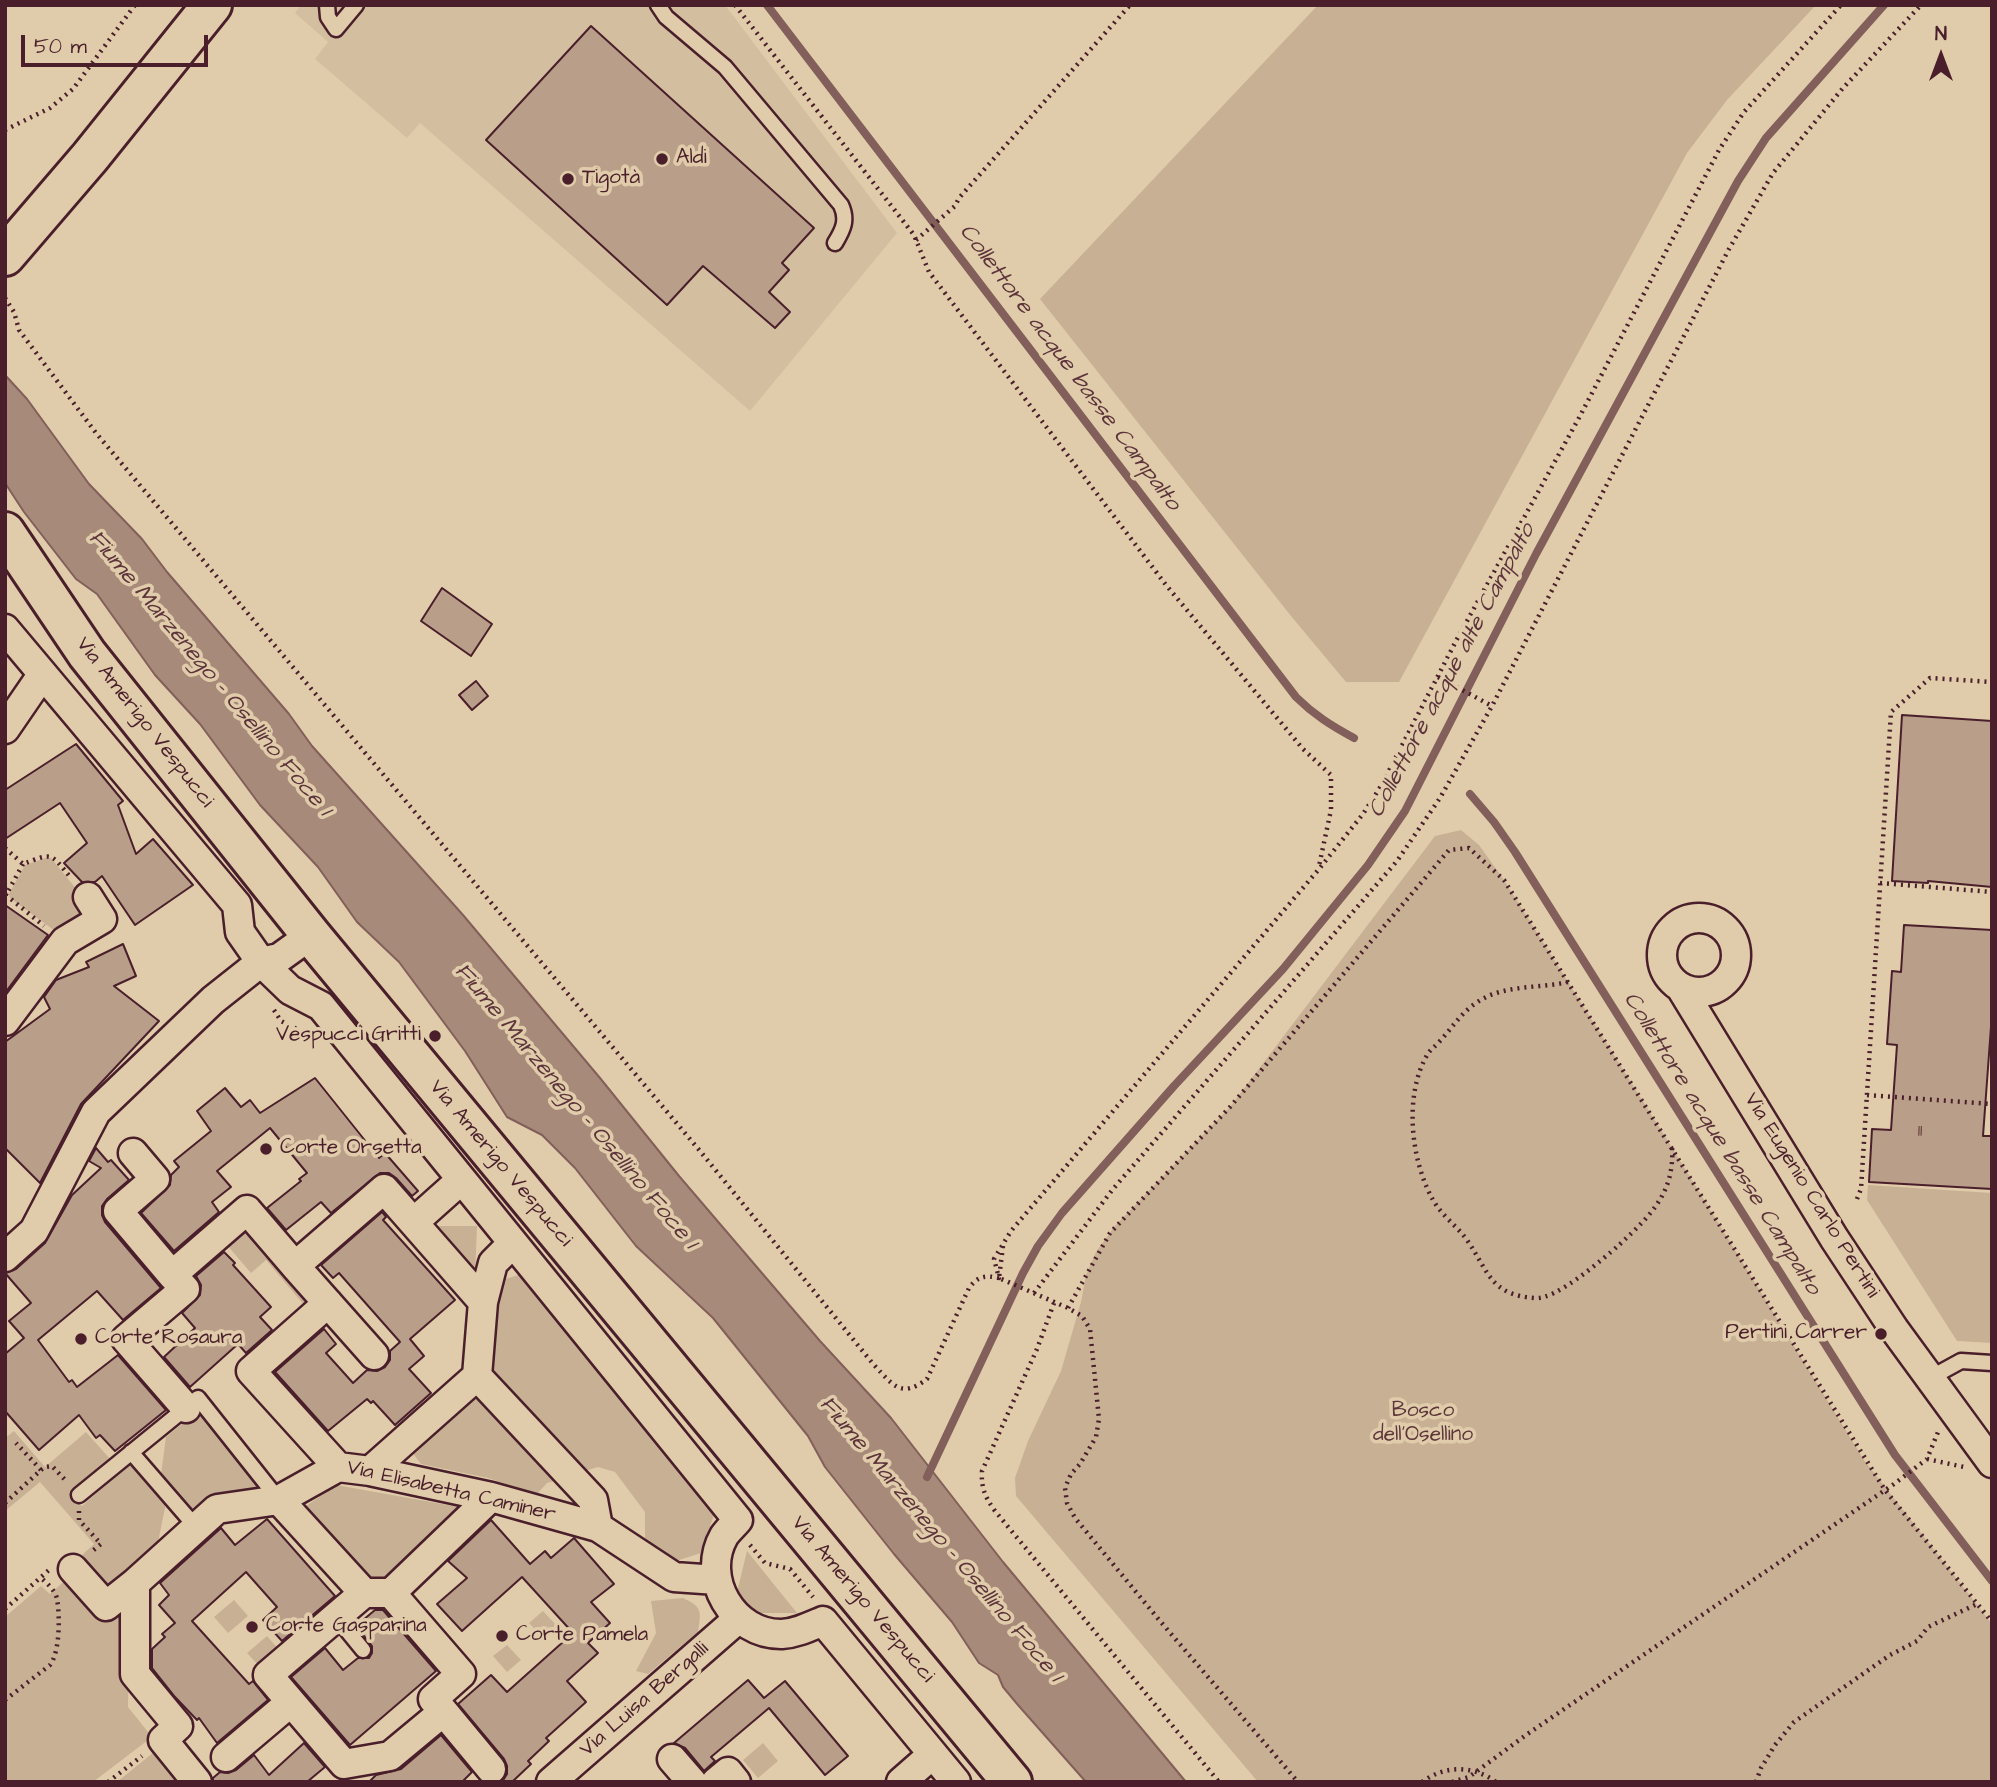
<!DOCTYPE html>
<html>
<head>
<meta charset="utf-8">
<style>
	body { margin:0 }
	#map { position:relative; width:1997px; height:1787px; overflow:hidden; background:#e0ccaa; font-family:"Architects Daughter",sans-serif }
	canvas { display:block }
	.frame { position:absolute; inset:0; border:7px solid #4a1f2b; pointer-events:none }
	.north { position:absolute; left:1906px; top:21px; width:70px; height:70px; -webkit-text-stroke:5px #e0ccaa; paint-order:stroke; rotate:0deg; font-size:19px; font-weight:700; line-height:28px; text-align:center; color:#4a1f2b }
	.north::after { content:''; display:block; margin:auto; width:24px; height:32px; background:#4a1f2b; clip-path:polygon(50% 0,100% 100%,50% 72%,0 100%) }
	.scale { position:absolute; left:21px; top:35px; width:187px; height:32px; box-sizing:border-box; border:4px solid #4a1f2b; border-top:0; padding-left:9px; font-size:21px; line-height:24px; white-space:nowrap; color:#4a1f2b; -webkit-text-stroke:5px #e0ccaa; paint-order:stroke }
</style>
</head>
<body>
<div id="map">
<canvas width="1997" height="1787"></canvas>
<div class="frame"></div>
<div class="north">N</div>
<div class="scale">50 m</div>
</div>
<script>
const ctx = document.querySelector('canvas').getContext('2d');
ctx.lineJoin = 'round';
function fillPath(path, color) { ctx.fillStyle = color; ctx.fill(path, 'evenodd'); }
function stroke(path, color, width, dash) { ctx.strokeStyle = color; ctx.lineWidth = width; ctx.lineCap = dash ? 'butt' : 'round'; ctx.setLineDash(dash || []); ctx.stroke(path); }
function drawText(font, color, halo, rows, align = 'center') {
  ctx.font = font + ' "Architects Daughter",sans-serif'; ctx.lineWidth = 7; ctx.setLineDash([]); ctx.textBaseline = 'middle'; ctx.strokeStyle = halo; ctx.fillStyle = color; for (const [text, x, y, turn = 0] of rows) {
    ctx.save(); ctx.translate(x, y); ctx.rotate((+turn || 0) * Math.PI / 180); ctx.textAlign = isNaN(turn) ? turn : align; if (halo) ctx.strokeText(text, 0, 0); ctx.fillText(text, 0, 0); ctx.restore();
  }
}
const built = new Path2D(`
	M301,5H725L897,233L750,411L420,123L407,138L315,59L328,42L295,13Z`);
const green = new Path2D(`
	M1318,5H1816L1727,100L1687,153L1399,682H1346L1291,616L1040,299Z
	M1461,830L1479,845L1504,880L1671,1146L1864,1460L1992,1624V1782H1258L1016,1496L1015,1478L1028,1441L1061,1371L1081,1302L1086,1275L1096,1252L1114,1227L1230,1107L1435,836Z
	M46,858H51L91,907L59,934L10,898L9,894L25,865Z
	M1868,1185L1992,1193V1343L1957,1341L1867,1200Z
	M241,1222L315,1308L310,1312L266,1260L251,1273L221,1238Z
	M432,1226H477L475,1276Z
	M519,1275L714,1515L701,1553L673,1562L645,1538V1512L615,1472L598,1467L582,1472L489,1372L498,1281Z
	M476,1394L558,1480L547,1483L537,1494L488,1478L421,1464L408,1447Z
	M199,1410L266,1493L197,1515L161,1474L166,1437Z
	M14,1431L45,1467L86,1432L111,1460L72,1495L82,1506L131,1463L166,1503L155,1557L115,1592L82,1555L94,1544L40,1482L5,1511V1438Z
	M336,1485L459,1507L458,1518L393,1577H367L302,1509Z
	M747,1551L797,1613H753L736,1596Z
	M70,1576L130,1593L128,1707L152,1737L93,1782H5V1617L41,1586L50,1594Z
	M683,1598C703,1607 701,1612 698,1632L648,1674L636,1671L656,1633L651,1601Z
	M234,1600L248,1616L228,1633L214,1617Z
	M543,1611L557,1626L543,1638L529,1623Z
	M267,1636L280,1651L261,1668L247,1653Z
	M507,1645L521,1660L507,1672L493,1656Z
	M763,1743L778,1761L758,1778L743,1760Z
	M154,1752L180,1782H117Z`);
const water = new Path2D(`
	M5,375L27,399L89,484L142,539L167,572L289,714L312,746L463,915L600,1078L679,1176L820,1341L891,1418L1003,1562L1186,1782H1086L1018,1705L1003,1687L998,1675L979,1663L952,1622L894,1554L825,1467L808,1436L713,1318L636,1246L575,1168L542,1135L507,1117L465,1051L399,962L357,922L318,867L260,805L200,724L155,675L97,594L76,579L24,512L5,483Z`);
const stream = new Path2D(`
	M767,5L1296,697C1314,715 1332,726 1354,738
	M1470,794L1494,822L1515,852L1895,1455L1992,1581
	M927,1477L1023,1273L1038,1246L1062,1213L1174,1086L1283,969L1368,865L1405,811L1536,554L1738,181L1766,138L1884,5`);
const building = new Path2D(`
	M591,26L814,228L782,263L789,270L769,292L790,312L775,328L703,266L667,305L486,140Z
	M442,588L492,624L471,656L421,621Z
	M476,681L488,696L472,710L459,695Z
	M1902,715L1992,721V887L1928,881V883L1892,881Z
	M76,744L123,801L118,805L136,854L153,839L193,885L135,925L102,876L95,882H82L64,863L87,843L60,803L5,839V790Z
	M5,905L48,935L5,993Z
	M1904,925L1992,930V1013L1983,1136H1992V1189L1869,1182L1872,1129L1891,1130L1897,1045L1887,1044L1892,971L1901,972Z
	M123,944L136,976L114,986L159,1021L81,1104L40,1183L5,1148V1042L50,1009L44,997L56,980L89,967L86,962Z
	M315,1078L379,1158L385,1153L418,1191L412,1196L396,1178L389,1173H380L331,1213L321,1202L286,1230L267,1208L301,1181L299,1179L307,1173L270,1128L217,1171L231,1187L212,1202L219,1212L174,1251L141,1213L170,1185L171,1175L179,1167L174,1161L211,1131L197,1111L225,1088L241,1107L250,1100L260,1113Z
	M96,1148L108,1162L111,1160L129,1180L107,1199L102,1206V1215L105,1222L161,1288L123,1320L97,1291L38,1340L69,1382L72,1380L77,1387L118,1355L166,1410L115,1451L100,1435L96,1438L79,1415L39,1450L5,1411V1354L24,1338L9,1321L31,1303L5,1273L16,1269L45,1243L72,1195L101,1168L89,1161Z
	M382,1212L386,1217L383,1220L455,1300L410,1339L424,1356L409,1369L431,1393L395,1425L373,1401L371,1403L367,1399L328,1431L275,1372L324,1329L336,1344L326,1353L353,1383L367,1370L377,1371L385,1367L390,1360V1351L400,1342L339,1273L333,1278L321,1265Z
	M224,1252L235,1263L233,1265L271,1307L260,1317L272,1330L246,1353L238,1344L190,1387L164,1357L195,1328L182,1313L200,1295L201,1285L196,1276Z
	M267,1519L335,1596L282,1641L263,1620L277,1607L246,1572L192,1621L249,1684L253,1681L268,1700L217,1743L199,1718L197,1720L175,1697L152,1668V1649L165,1637L162,1634L175,1623L159,1605L169,1595L160,1583L221,1528L235,1545Z
	M491,1520L530,1564L545,1551L551,1558L574,1538L614,1584L591,1602L610,1623L588,1643L598,1653L567,1681L586,1702L546,1738L549,1741L528,1761L531,1764L512,1782H502L507,1774V1766L504,1759L458,1704L491,1675L507,1692L573,1633L522,1577L462,1631L437,1604L467,1578L448,1561Z
	M375,1610H383L436,1671L350,1745L291,1677L325,1648L343,1670L358,1658H369L372,1653V1646L356,1626Z
	M748,1680L764,1698L785,1681L848,1756L825,1775L769,1708L711,1757L715,1761L704,1771L685,1748L674,1743Z
	M441,1735L472,1772L462,1782H369L376,1775L401,1769Z
	M304,1743L325,1767L307,1782H213V1778L220,1772L228,1773L236,1770L254,1755L269,1775Z`);
const path = new Path2D(`
	M735,5L914,235L929,272L1166,585L1303,749L1331,775V810L1319,866
	M5,130L50,108L73,89L135,5
	M916,240L955,206L959,198L1130,5
	M5,298L14,312L19,330L96,433L700,1151L874,1365C893,1385 901,1399 927,1379L969,1288C978,1276 985,1275 999,1278L994,1259L1011,1231L1319,869L1363,814L1381,786L1456,641L1580,416L1719,150L1744,112L1841,5
	M1438,677L1492,706
	M5,848L23,864C54,852 50,853 71,878
	M23,864L6,895L44,926
	M1880,883L1992,892
	M1568,982C1537,989 1503,984 1476,1003C1461,1013 1452,1028 1440,1041C1435,1047 1429,1050 1426,1057C1404,1097 1411,1161 1433,1200C1442,1216 1457,1226 1467,1240C1489,1272 1490,1295 1535,1298C1556,1300 1603,1259 1619,1245C1650,1216 1675,1193 1672,1147
	M274,1010L281,1021L312,1037
	M1867,1095L1992,1104
	M1857,1199L1861,1189L1891,712L1930,678L1992,682
	M1003,1246L999,1278L1068,1308L1082,1316L1090,1329L1099,1419L1096,1437L1080,1464L1071,1474L1065,1488L1067,1503L1075,1518L1160,1621L1298,1782
	M1034,1293L1113,1189L1397,861L1440,798L1492,706L1729,249L1773,173L1843,88L1921,5
	M1054,1303L1037,1349L982,1471C981,1488 985,1497 995,1511L1219,1782
	M1068,1308L1110,1233L1230,1107L1449,850L1469,848L1504,880L1885,1490L1992,1622
	M1927,1459L1964,1467
	M41,1470L45,1467L52,1466L67,1482
	M5,1503L41,1470L16,1443
	M79,1511V1520L101,1544L91,1552
	M750,1545L765,1563L790,1569L813,1597
	M5,1609L49,1570
	M5,1700L50,1665C60,1652 60,1616 57,1599C55,1590 47,1583 40,1577
	M108,1782L142,1756
	M1452,1782L1469,1777L1526,1735L1894,1484L1927,1459L1938,1432
	M1756,1782L1761,1768L1775,1745L1794,1722L1890,1655L1917,1641L1928,1627L1977,1604`);
const lane = new Path2D(`
	M327,5L328,17L336,29L356,5
	M658,5L666,17L725,67L841,205C848,220 843,230 835,243
	M1930,1378L1961,1361L1992,1363
	M131,1452L196,1527
	M79,1495L198,1398L279,1500
	M336,1617L363,1650`);
const street = new Path2D(`
	M5,629L237,905L240,932L261,962L290,990L321,1006L738,1520C734,1525 728,1530 724,1536C700,1578 733,1635 782,1634C797,1633 809,1627 823,1621L956,1782
	M5,729L42,675
	M1662 955a37 37 0 1 1 74 0a37 37 0 1 1-74 0Z
	M1681,988L1834,1238L1894,1329L1992,1463
	M5,1021L65,941L102,919L88,897
	M133,1153L155,1179L118,1211L172,1275L247,1210L295,1266
	M414,1222L461,1180
	M512,1244L493,1263L483,1302L477,1376L593,1500L598,1527
	M5,1257L34,1231L96,1112L213,1000L261,962L279,958L311,935
	M172,1275L185,1289L126,1339L186,1408
	M328,1303L251,1371L338,1467
	M374,1355L295,1266L384,1189L483,1302
	M370,1471L477,1376
	M279,1500L364,1593H391L491,1497
	M73,1569L106,1606L135,1583
	M391,1593L461,1674L433,1699L491,1769
	M291,1702L344,1764L390,1756L443,1712
	M226,1757L291,1702L268,1675L364,1593
	M672,1759L692,1782
	M197,1782L163,1740L178,1726L135,1674V1583L217,1509L279,1500L338,1467L370,1471L491,1497L598,1527L674,1577L717,1580
	M551,1782L739,1618
	M716,1782L728,1772L736,1782
	M901,1782L933,1754`);
const secondary = new Path2D(`
	M5,256L90,157L212,5
	M5,532L87,654L311,935L1012,1782`);
const pathBridge = new Path2D(`
	M1422,1782C1445,1765 1473,1765 1496,1782`);
const markers = [
	[662,159,7,"#4a1f2b"],
	[568,179,7,"#4a1f2b"],
	[435,1036,7,"#4a1f2b"],
	[266,1149,7,"#4a1f2b"],
	[1881,1334,7,"#4a1f2b"],
	[81,1339,7,"#4a1f2b"],
	[252,1627,7,"#4a1f2b"],
	[502,1636,7,"#4a1f2b"]
];
const numberNames = [
	["11",1920,1132]
];
const poiNames = [
	["Aldi",676,159],
	["Tigotà",582,179],
	["Vespucci Gritti",421,1036,"right"],
	["Corte Orsetta",280,1149],
	["Pertini Carrer",1867,1334,"right"],
	["Corte Rosaura",95,1339],
	["Corte Gasparina",266,1627],
	["Corte Pamela",516,1636]
];
const streetNames = [
	["Via Amerigo Vespucci",144,723,52],
	["Via Amerigo Vespucci",500,1164,50],
	["Via Eugenio Carlo Pertini",1811,1196,58],
	["Via Elisabetta Caminer",451,1492,13],
	["Via Amerigo Vespucci",862,1600,50],
	["Via Luisa Bergalli",645,1700,-41]
];
const parkNames = [
	["Bosco",1423,1412],
	["dell'Osellino",1423,1436]
];
const waterNames = [
	["Collettore acque basse Campalto",1069,368,53],
	["Collettore acque alte Campalto",1453,671,-62],
	["Fiume Marzenego - Osellino Foce 1",209,674,50],
	["Fiume Marzenego - Osellino Foce 1",575,1107,50],
	["Collettore acque basse Campalto",1721,1144,58],
	["Fiume Marzenego - Osellino Foce 1",940,1540,50]
];
fillPath(built, '#d4bea0');
fillPath(green, '#c8b095');
fillPath(water, '#a78a79');
stroke(water, '#825f5a', 2);
stroke(stream, '#825f5a', 8);
fillPath(building, '#b99e89');
stroke(building, '#4a1f2b', 2);
stroke(lane, '#4a1f2b', 19);
stroke(street, '#4a1f2b', 33);
stroke(secondary, '#4a1f2b', 44);
stroke(path, '#4a1f2b', 4.5, [2, 5]);
stroke(lane, '#e0ccaa', 14);
stroke(street, '#e0ccaa', 28);
stroke(secondary, '#e0ccaa', 38);
stroke(pathBridge, '#4a1f2b', 4.5, [2, 5]);
for (const [x, y, r, color] of markers) { const dot = new Path2D(); dot.arc(x, y, r, 0, 2 * Math.PI); ctx.fillStyle = color; ctx.fill(dot); stroke(dot, '#e0ccaa', 2.5); }
drawText('18px', '#663f42', null, numberNames);
drawText('21px', '#4a1f2b', '#e0ccaa', poiNames, 'left');
drawText('21px', '#4a1f2b', '#e0ccaa', streetNames);
drawText('21px', '#5d353b', '#e0ccaa', parkNames);
drawText('italic 23px', '#5d343b', '#e0ccaa', waterNames);
</script>
</body>
</html>
